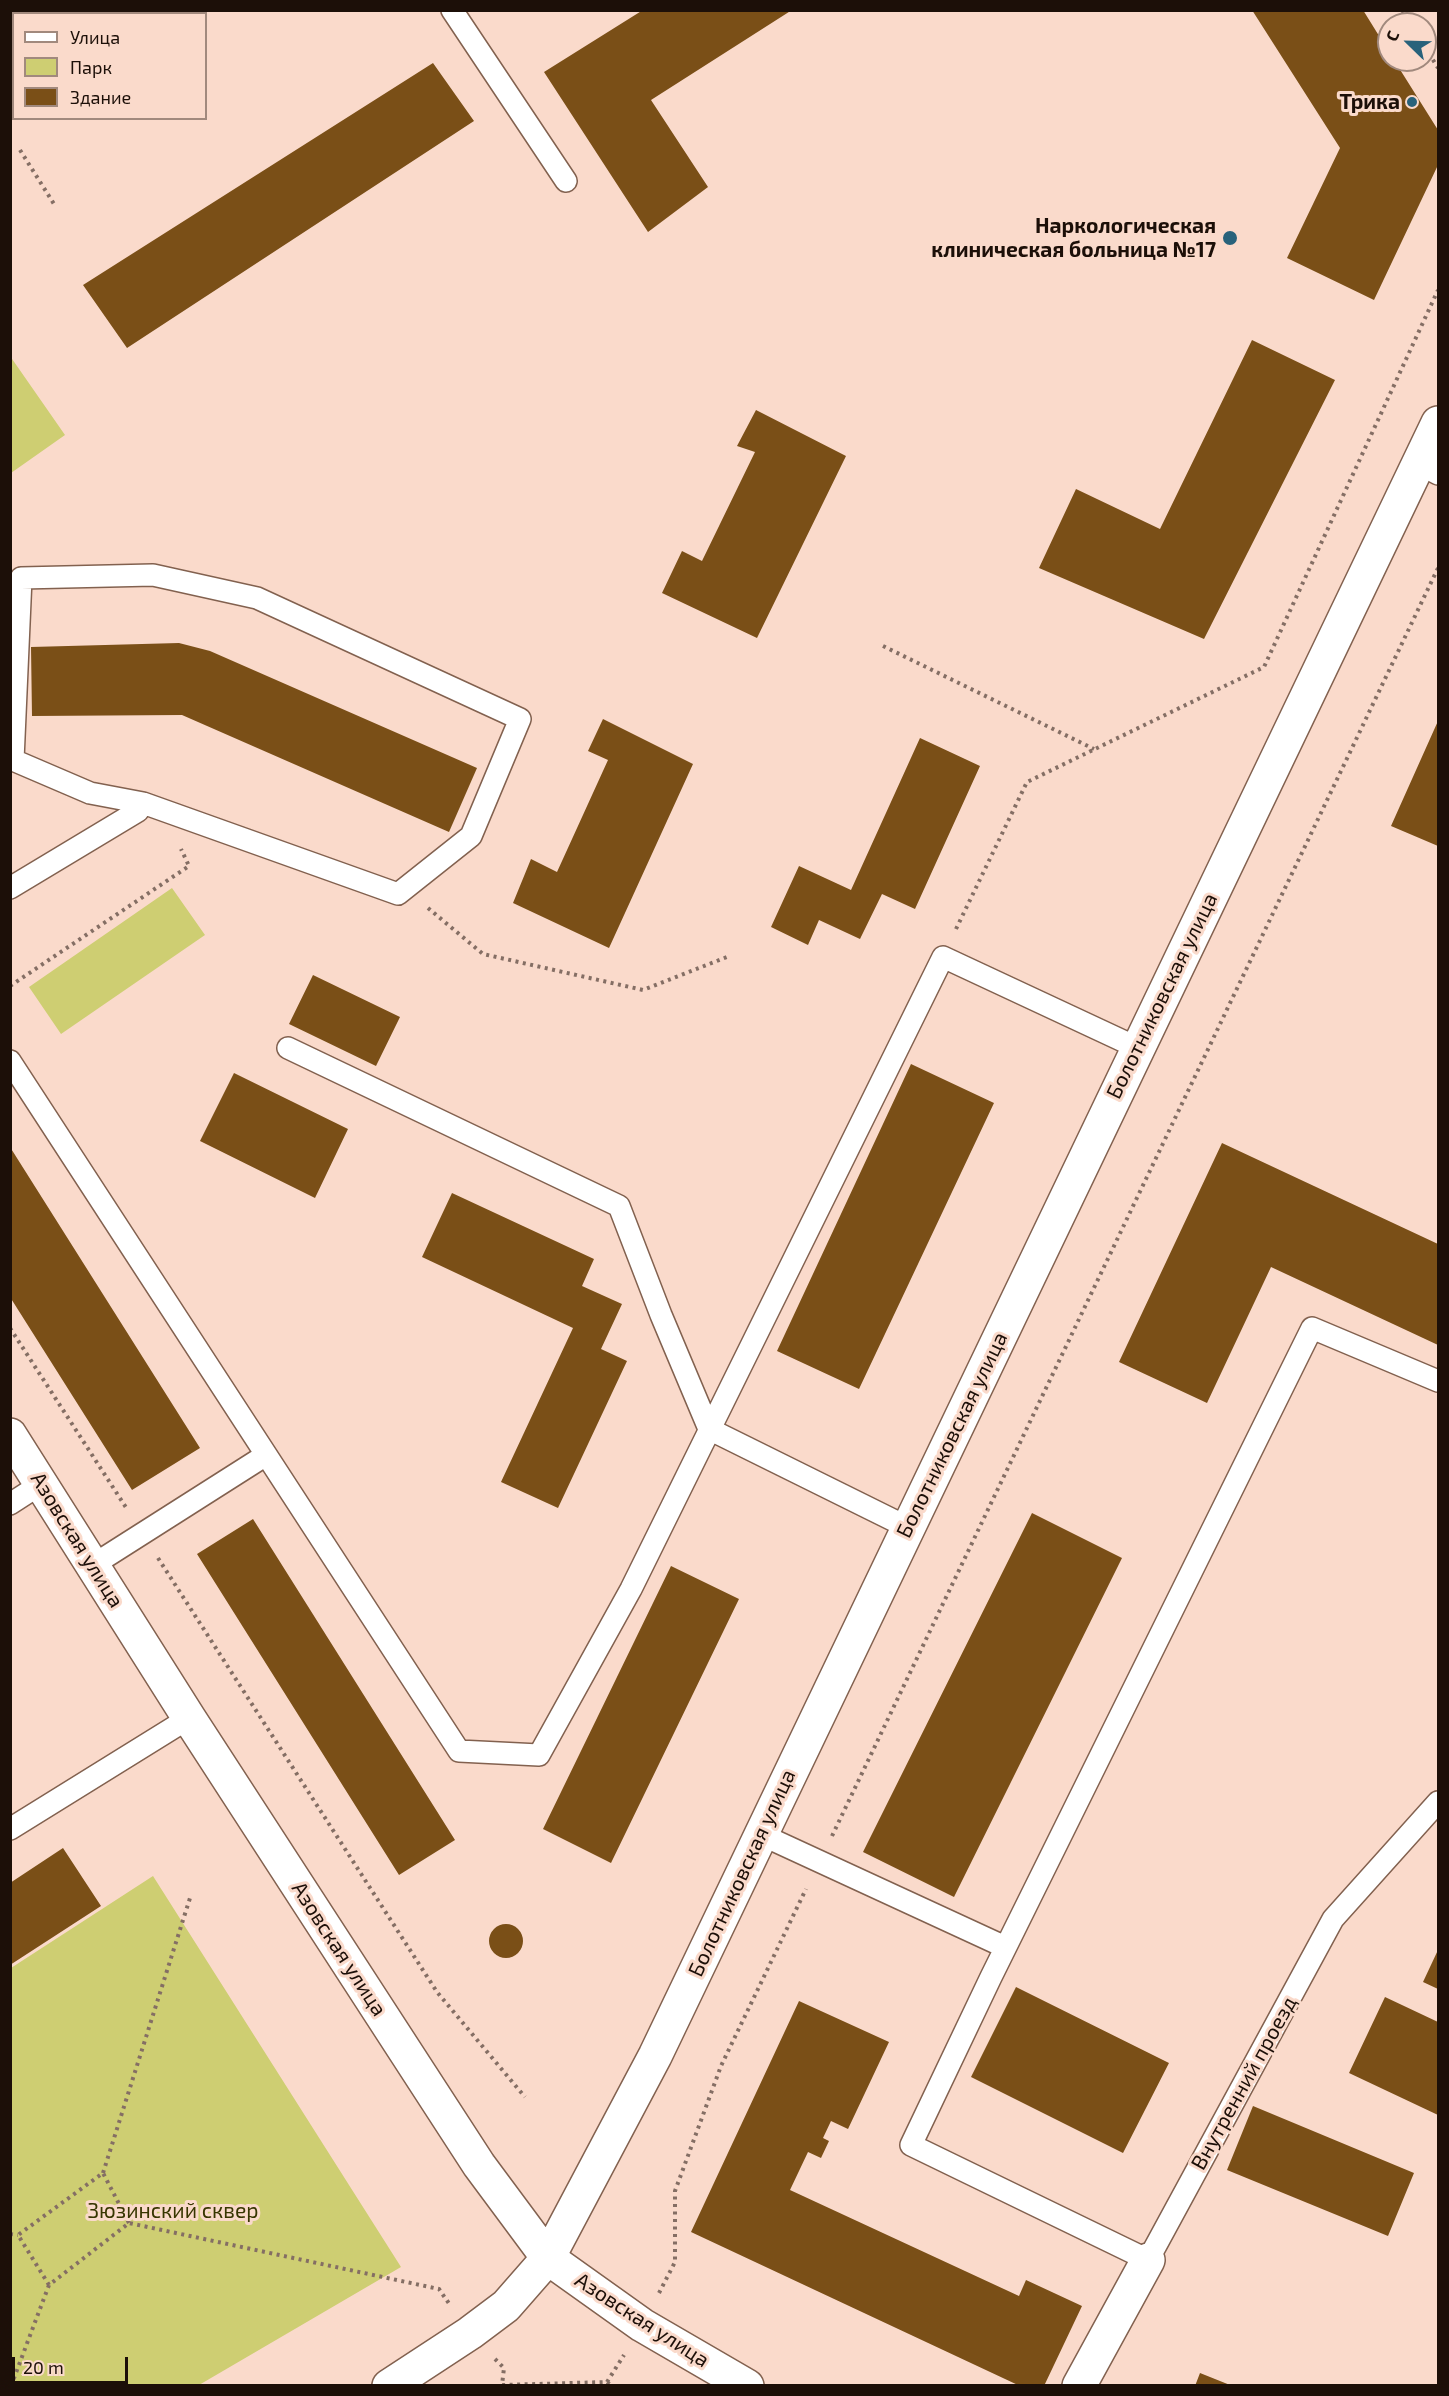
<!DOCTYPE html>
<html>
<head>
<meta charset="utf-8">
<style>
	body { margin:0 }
	#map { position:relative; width:1449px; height:2396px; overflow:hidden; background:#fadacb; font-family:"Exo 2",sans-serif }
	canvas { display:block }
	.frame { position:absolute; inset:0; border:12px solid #1c0f08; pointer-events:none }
	.legend { position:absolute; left:12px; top:12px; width:195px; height:108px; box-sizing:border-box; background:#fadacb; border:2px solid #a1897d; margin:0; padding:8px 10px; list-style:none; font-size:18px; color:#1c0f08 }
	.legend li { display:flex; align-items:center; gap:12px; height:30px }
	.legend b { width:30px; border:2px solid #a1897d }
	.north { position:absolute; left:1377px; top:12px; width:60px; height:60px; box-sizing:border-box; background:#fadacb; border:2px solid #a1897d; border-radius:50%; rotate:293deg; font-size:16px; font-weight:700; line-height:24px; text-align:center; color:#1c0f08 }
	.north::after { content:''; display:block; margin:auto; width:21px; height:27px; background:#28627b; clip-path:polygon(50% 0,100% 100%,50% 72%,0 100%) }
	.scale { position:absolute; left:12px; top:2357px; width:116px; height:27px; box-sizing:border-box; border:3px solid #1c0f08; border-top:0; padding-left:8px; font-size:18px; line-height:21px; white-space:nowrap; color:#1c0f08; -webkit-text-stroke:4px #fadacb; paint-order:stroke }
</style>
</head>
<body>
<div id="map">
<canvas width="1449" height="2396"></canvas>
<div class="frame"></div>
<ul class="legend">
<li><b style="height:8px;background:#fff"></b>Улица</li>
<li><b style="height:16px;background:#cece72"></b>Парк</li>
<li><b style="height:16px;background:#7a4f17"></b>Здание</li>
</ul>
<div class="north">С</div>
<div class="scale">20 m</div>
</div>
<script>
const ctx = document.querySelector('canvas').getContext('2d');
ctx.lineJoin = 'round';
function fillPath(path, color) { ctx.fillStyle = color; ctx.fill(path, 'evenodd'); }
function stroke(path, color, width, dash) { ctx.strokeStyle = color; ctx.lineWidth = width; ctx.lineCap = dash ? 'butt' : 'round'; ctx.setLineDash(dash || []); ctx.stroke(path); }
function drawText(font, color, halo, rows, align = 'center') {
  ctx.font = font + ' "Exo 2",sans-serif'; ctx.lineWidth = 6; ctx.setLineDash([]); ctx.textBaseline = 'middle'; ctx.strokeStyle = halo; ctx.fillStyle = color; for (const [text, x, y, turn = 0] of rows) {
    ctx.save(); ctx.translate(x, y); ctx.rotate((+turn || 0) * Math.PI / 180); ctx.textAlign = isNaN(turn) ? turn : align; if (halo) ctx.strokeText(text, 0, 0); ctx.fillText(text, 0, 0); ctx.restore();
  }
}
const green = new Path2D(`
	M10,356L65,435L11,473H10Z
	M172,888L205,935L61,1034L29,987Z
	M153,1876L401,2267L199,2385H11V1968Z`);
const building = new Path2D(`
	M121,10H201L196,14H123Z
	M643,10H792L651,100L708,187L648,232L544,72Z
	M1252,10H1363L1389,52V60H1394L1438,130V165L1374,300L1287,258L1340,148Z
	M433,63L474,121L127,348L83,285Z
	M1252,340L1335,380L1204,639L1039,568L1076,489L1160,529Z
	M756,410L846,456L757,638L662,593L682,551L702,561L755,452L737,446Z
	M179,643L210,651L477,768L449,832L182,715L32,716L31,647Z
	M603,719L693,764L609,948L513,903L531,859L557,872L608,760L588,751Z
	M1438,721V846L1391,826Z
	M920,738L980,766L915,909L882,894L860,939L819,920L808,945L771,927L799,866L851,890Z
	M313,975L400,1017L376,1066L289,1024Z
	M911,1064L994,1103L859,1389L777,1351Z
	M234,1073L348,1129L315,1198L200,1141Z
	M1222,1143L1438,1244V1345L1271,1267L1207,1403L1119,1362Z
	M10,1147L200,1448L132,1490L10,1297Z
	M452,1193L594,1259L582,1286L622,1304L601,1349L627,1361L558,1508L501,1482L573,1328L422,1257Z
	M1032,1513L1122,1558L954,1897L863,1852Z
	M253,1519L455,1840L399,1875L197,1554Z
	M671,1566L739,1599L611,1863L543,1829Z
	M63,1848L101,1906L10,1965V1883Z
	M489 1941a17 17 0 1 1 34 0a17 17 0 1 1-34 0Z
	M1438,1950V1989L1423,1982Z
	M1016,1987L1169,2063L1123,2153L971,2077Z
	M1385,1997L1438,2022V2115L1349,2073Z
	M799,2001L889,2042L848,2129L831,2121L823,2138L829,2141L821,2158L808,2152L790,2190L1019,2296L1026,2280L1082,2306L1044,2386H1020L691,2232Z
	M1253,2106L1414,2173L1388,2236L1227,2170Z
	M1200,2373L1230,2385V2386H1195Z`);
const path = new Path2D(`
	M1402,10L1411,24
	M1425,47L1438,68
	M20,150L54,204
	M883,646L1094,749
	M428,908L483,954L643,990L727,957
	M956,929L1027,782L1264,667L1438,290
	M10,986L189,866L181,849
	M10,1328L127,1509
	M158,1558L437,1992L525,2097
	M832,1836L1438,568
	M103,2173L190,1898
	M129,2223L103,2173L18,2235L49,2285L129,2223L439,2289L450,2305
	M10,2234L18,2235
	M659,2293L675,2262V2191L721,2066L806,1889
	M495,2359L504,2368L502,2385L607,2382L612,2386
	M607,2382L624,2355
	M11,2386L49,2285`);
const lane = new Path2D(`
	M452,10L566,181
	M1419,464L1438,474
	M153,575L257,598L520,719L471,836L398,894L143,803L90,793L13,760L21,578Z
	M10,888L138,811L143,803
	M288,1048L619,1206L661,1315L709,1429L907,1527
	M10,1061L459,1751L539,1755L631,1589L943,957L1138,1048
	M1438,1381L1312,1328L991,1977L911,2145L1148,2260L1333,1919L1438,1802
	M10,1504L41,1484
	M93,1565L266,1455
	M10,1829L189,1718
	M760,1834L1005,1947`);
const street = new Path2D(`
	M1079,2386L1148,2260`);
const secondary = new Path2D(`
	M10,1435L189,1718L479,2165L548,2258L642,2325L747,2386
	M389,2386L470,2333L506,2306L548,2258L655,2056L1438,423`);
const markers = [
	[1412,102,6,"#28627b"],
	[1230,238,8,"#28627b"]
];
const poiNames = [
	["Трика",1400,102],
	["Наркологическая",1216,226],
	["клиническая больница №17",1216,250]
];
const streetNames = [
	["Болотниковская улица",1162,996,-64],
	["Болотниковская улица",952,1435,-64],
	["Азовская улица",77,1540,58],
	["Болотниковская улица",742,1873,-65],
	["Азовская улица",339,1949,57],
	["Внутренний проезд",1244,2083,-61],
	["Азовская улица",642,2320,33]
];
const parkNames = [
	["Зюзинский сквер",173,2211]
];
fillPath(green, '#cece72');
fillPath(building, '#7a4f17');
stroke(lane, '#82614f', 24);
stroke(street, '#82614f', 36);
stroke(secondary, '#82614f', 36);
stroke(path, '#846e64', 4, [3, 4.5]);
stroke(lane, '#fff', 21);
stroke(street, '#fff', 33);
stroke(secondary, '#fff', 33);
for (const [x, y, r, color] of markers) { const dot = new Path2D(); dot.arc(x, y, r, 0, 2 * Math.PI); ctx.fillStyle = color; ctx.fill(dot); stroke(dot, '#fadacb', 2); }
drawText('bold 21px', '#1c0f08', '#fadacb', poiNames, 'right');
drawText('21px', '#1c0f08', '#fadacb', streetNames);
drawText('21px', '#373600', '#fadacb', parkNames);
</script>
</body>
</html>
